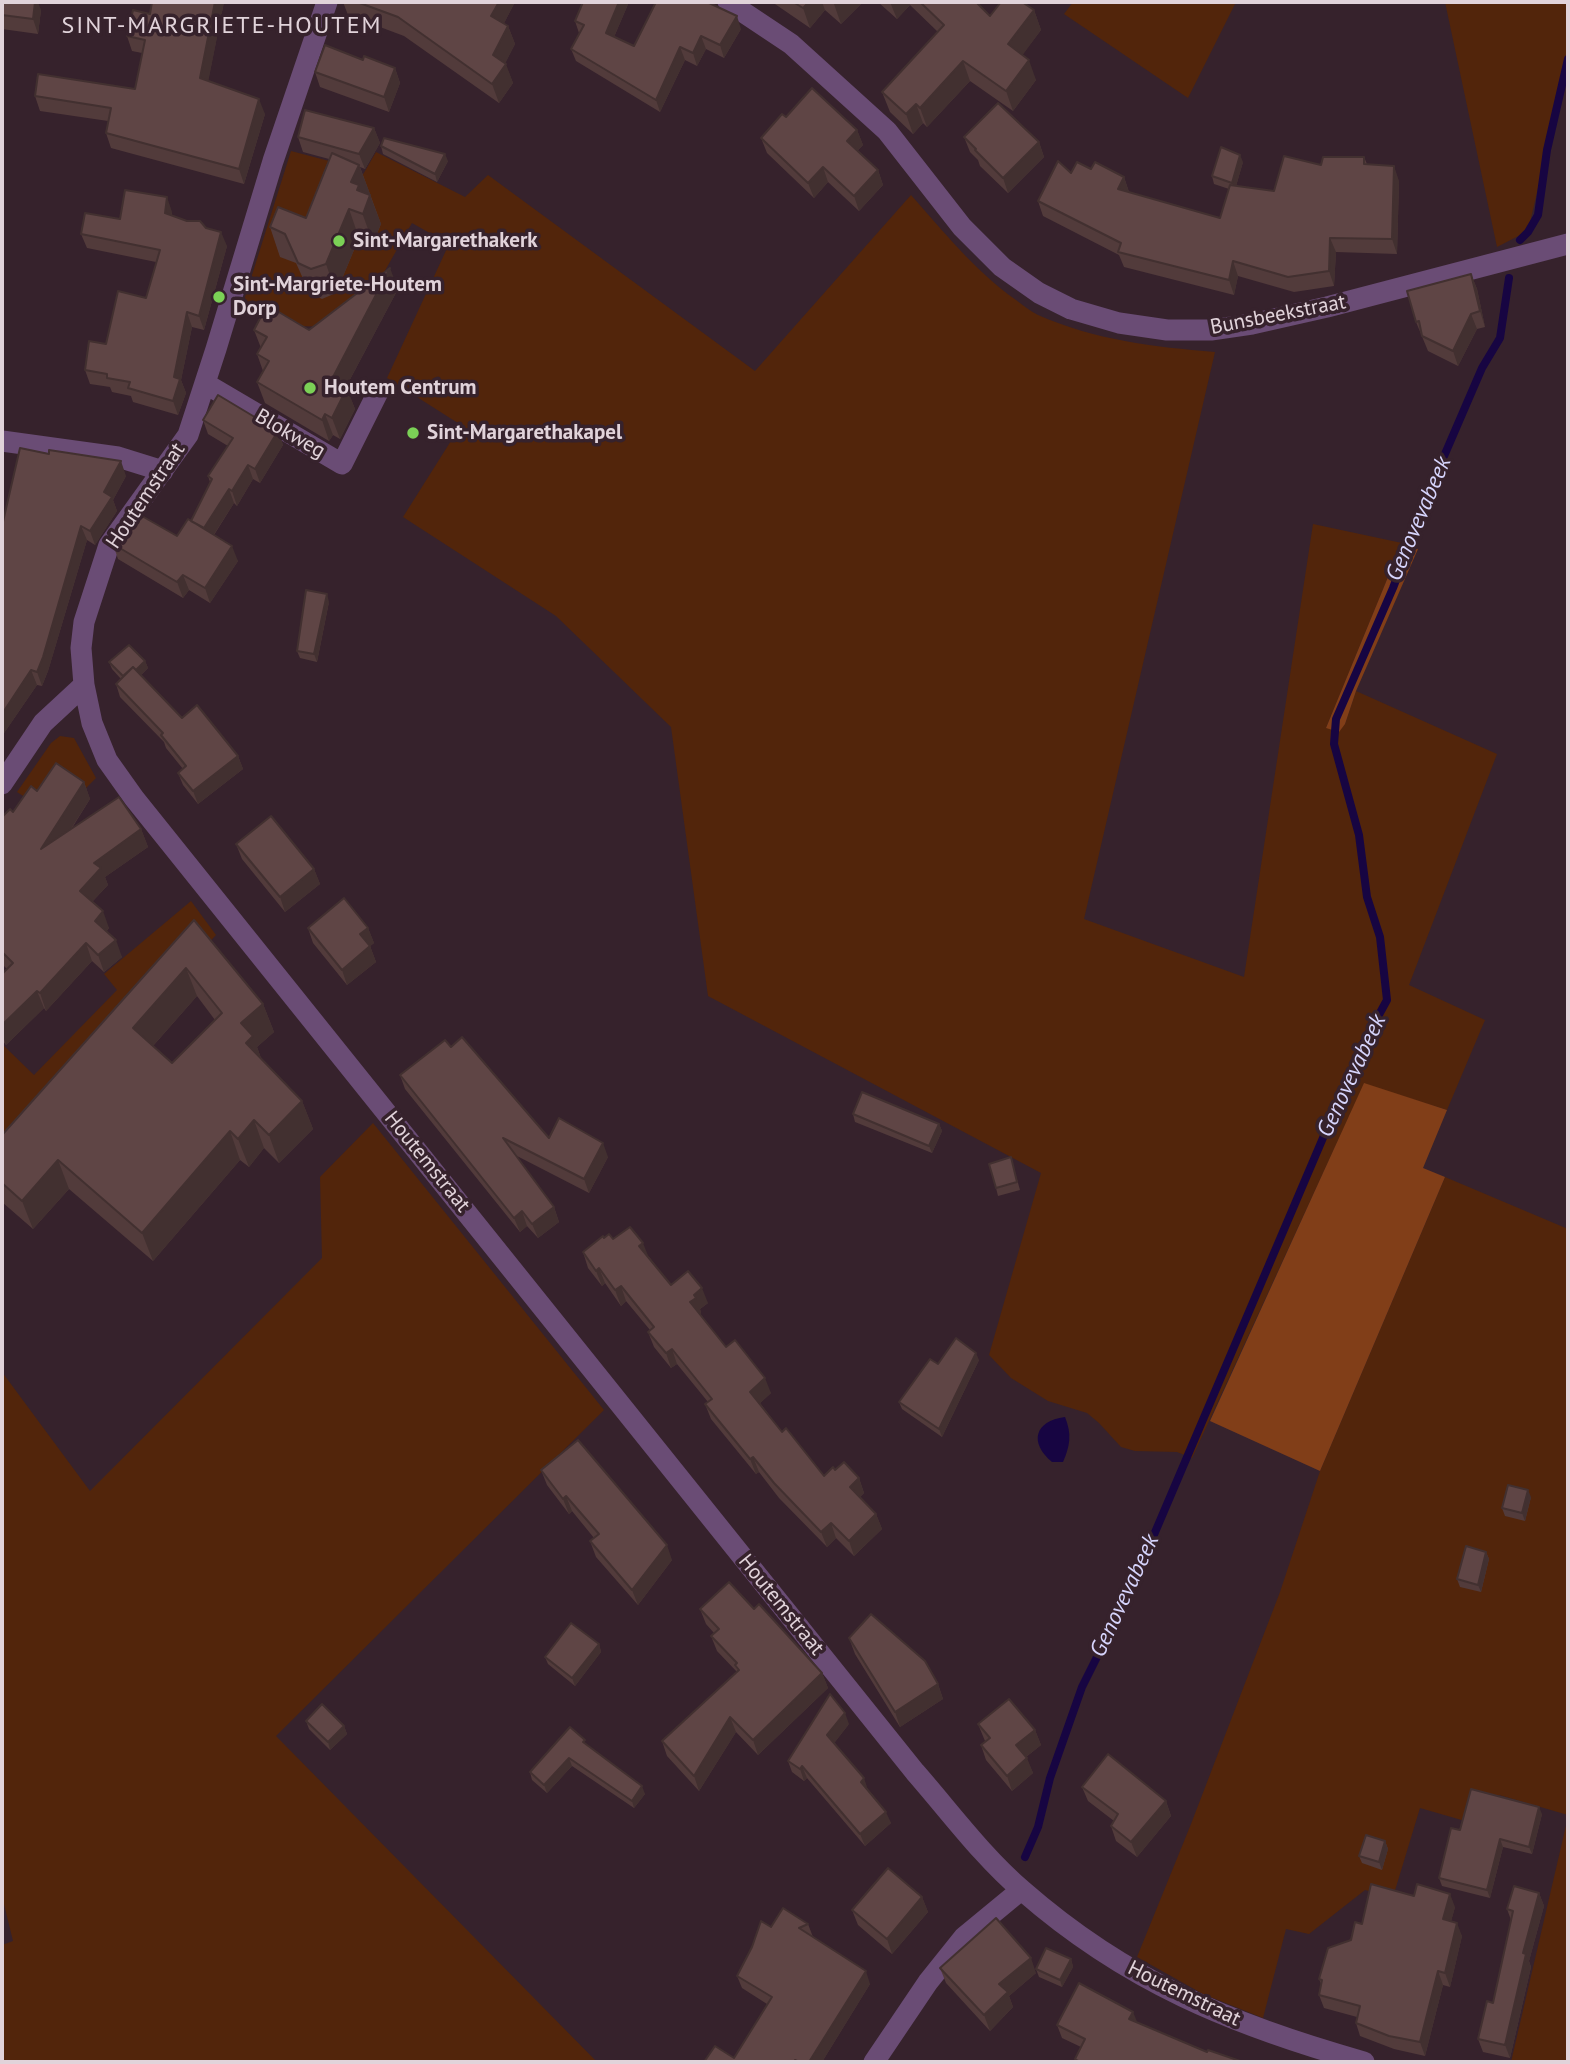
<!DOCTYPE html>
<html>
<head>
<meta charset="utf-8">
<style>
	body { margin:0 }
	#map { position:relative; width:1570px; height:2064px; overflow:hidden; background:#36222c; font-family:"PT Sans",sans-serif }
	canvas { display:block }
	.frame { position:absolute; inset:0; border:4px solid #e1d3da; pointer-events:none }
</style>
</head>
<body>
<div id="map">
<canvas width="1570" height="2064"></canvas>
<div class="frame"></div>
</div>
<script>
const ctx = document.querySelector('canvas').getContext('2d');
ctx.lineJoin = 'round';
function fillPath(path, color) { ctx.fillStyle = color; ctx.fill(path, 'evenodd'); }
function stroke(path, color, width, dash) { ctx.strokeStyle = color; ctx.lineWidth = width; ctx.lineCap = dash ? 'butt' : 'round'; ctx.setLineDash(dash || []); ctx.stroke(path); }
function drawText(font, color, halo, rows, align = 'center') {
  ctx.font = font + ' "PT Sans",sans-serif'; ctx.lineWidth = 7; ctx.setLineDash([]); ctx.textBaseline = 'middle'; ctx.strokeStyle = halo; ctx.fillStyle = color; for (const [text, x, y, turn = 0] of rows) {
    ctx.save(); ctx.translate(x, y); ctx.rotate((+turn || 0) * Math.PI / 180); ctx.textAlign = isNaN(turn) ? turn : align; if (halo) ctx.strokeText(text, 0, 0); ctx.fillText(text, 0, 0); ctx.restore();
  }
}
const green = new Path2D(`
	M1073,2H1236L1188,98L1064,14Z
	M1445,2H1568V59L1528,231L1497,247Z
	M291,151L333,162L361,178L376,152L465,197L488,175L755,371L911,195C944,232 975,271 1016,300C1023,305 1030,311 1038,315C1095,340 1154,347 1215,352L1084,919L1244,977L1313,524L1402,543L1326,728L1345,724L1356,691L1497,754L1409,985L1485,1020L1447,1110L1364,1084L1192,1458L1177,1452L1135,1451L1121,1447L1099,1423L1087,1413L1048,1401L1011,1378L989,1355L1041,1173L708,996L671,727L556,616L403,517L461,425L387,378L449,244L412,223L357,320L348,327L289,326L241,310Z
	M60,736L74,738L96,778L85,789L31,801L17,792L51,743Z
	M191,901L216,935L2,1162V1044L34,1075L117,990L104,974Z
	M373,1123L604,1410L276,1736L597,2062H2V1945L13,1941L2,1896V1372L90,1491L322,1258L320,1177Z
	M1445,1177L1568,1229V1815L1499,1795L1497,1800L1465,1821L1420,1808L1393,1897L1365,1890L1309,1934L1286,1929L1263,2018L1203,1994L1137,1957L1191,1824L1280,1592L1320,1471Z
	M1568,1817V2062H1511Z`);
const forest = new Path2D(`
	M1402,543L1418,549L1356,691L1345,724L1339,732L1326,728Z
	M1364,1083L1447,1110L1423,1168L1445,1177L1320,1471L1210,1421Z`);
const water = new Path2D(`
	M1065,1417C1072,1434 1070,1446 1063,1462H1052C1029,1443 1034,1421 1065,1417Z`);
const stream = new Path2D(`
	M1520,240L1528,232L1538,215L1547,150L1568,59
	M1025,1857L1038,1827L1050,1778L1082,1687L1130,1591L1363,1044L1387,1000L1380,937L1367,897L1359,835L1334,744L1336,719L1393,588L1432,484L1482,368L1500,338L1509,278`);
const minor = new Path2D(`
	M327,2L273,161L216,349L188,435L109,545L84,622L81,648L84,685L92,723L107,760L134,798L915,1772C950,1812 983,1857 1023,1891C1127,1982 1233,2025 1364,2062
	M728,2L791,44L887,131L962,227L1002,267L1039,293L1071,309L1119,323L1167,330H1211L1252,324L1327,307L1568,244
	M206,384L342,464L378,392
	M2,441L118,457L163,471
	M2,784L43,723L84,685
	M874,2062L928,1982L964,1937L1021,1890`);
const wall = new Path2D(`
	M2,2L41,10L38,34L2,29Z
	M152,2H224L208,81L265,114L244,184L111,148L106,133L108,121L40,111L35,96L135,89L142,53L132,51L127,36L150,14Z
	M343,2H515L504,23L508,26L515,44L505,63L513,83L499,103L404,36L348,15Z
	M583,2H629L614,37L634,46L741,29L724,58L706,49L697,66L685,60L660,112L576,61L571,49L579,33L575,21Z
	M772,2H863L841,24L825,10L810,28Z
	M878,2H976L990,16L1034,10L1041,30L1022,55L1036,80L1013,111L970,81L927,127L923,123L913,134L890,112L882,92L938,32L910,5L897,19Z
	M363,60L395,68L400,83L389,112L320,87L315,72Z
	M786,117L857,130L863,145L857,151L878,170L883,185L859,211L828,182L814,198L767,153L761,138Z
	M374,128L380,143L365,169L360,167L381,224L373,243L359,238L336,293L322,299L309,292L296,263L280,257L270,227L306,218L329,159L303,152L298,137Z
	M964,137L1039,142L1044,157L1008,193L980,166L978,160L970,152Z
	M381,146L448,161L437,182L383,154Z
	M1364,157L1367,164L1399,181L1397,254L1336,252L1334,286L1294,292L1238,276L1234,295L1124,267L1119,255L1043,216L1038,201L1071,173L1091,169L1124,177L1129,192L1220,218L1229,189L1214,184L1212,176L1243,162L1236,186L1274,191L1321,165Z
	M172,212V216L206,228L227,246L204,330L192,327L181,380L186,393L178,415L133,402L131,396L112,392L110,387L90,384L85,370L146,298L156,262L87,248L81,234L120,219Z
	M1471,274L1477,289L1485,327L1477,329L1458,366L1428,351L1416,322Z
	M398,289L346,387L355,409L340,439L333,435L329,441L265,403L257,382L263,371L257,354L261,348L254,330H309Z
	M203,420L278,431L283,445L260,483L253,479L237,506L234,503L214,535L238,561L210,603L189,590L183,598L118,559L113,544L177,536L191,521L210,482L208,476L228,446L208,434Z
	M126,476L113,500L117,511L95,545L87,540L48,671L42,686L37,685L2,736V526Z
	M329,602L317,662L300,658L297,651Z
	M145,661L148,668L141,675L182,718L238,756L243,769L198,804L183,785L178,773L183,769L166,748L164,742L120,697L116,684L121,679L112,669L109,662Z
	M84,782L90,799L72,828L141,829L148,847L105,877L108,885L92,902L109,928L106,932L122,957L104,972L92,961L46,1011L44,1008L6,1045L2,1040V974L7,969L2,964V817L13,812L37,791Z
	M236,844L314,869L320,884L285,912L242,859Z
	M194,920L263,1004L274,1032L257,1047L261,1058L302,1101L313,1129L279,1163L264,1148L249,1167L240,1160L153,1261L69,1189L33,1229L2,1202V1135ZM197,996L215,1020L172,1063L153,1046Z
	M308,928H368L374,943L370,946L376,962L347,985L313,943Z
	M451,1047L549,1138L608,1157L589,1193L517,1156L554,1207L559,1222L538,1238L527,1226L520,1232L405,1089L400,1075Z
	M853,1114L939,1124L942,1131L932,1153L855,1122Z
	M1013,1165L1020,1190L998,1196L996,1188Z
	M604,1238L613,1239L649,1257L671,1285L708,1303L700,1309L701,1313L700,1314L726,1347L771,1393L760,1403L782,1432L824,1476L835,1470L859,1478L864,1493L860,1497L876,1514L882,1529L854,1556L836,1538L827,1547L779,1498L759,1472L756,1474L711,1419L705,1404L708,1402L677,1364L671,1368L654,1347L648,1332L650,1330L626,1301L621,1306L605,1283L602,1286L588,1268L583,1252Z
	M979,1360L942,1437L902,1409L899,1402L938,1364Z
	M541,1470L672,1560L638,1605L596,1557L590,1541L594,1538L572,1511L569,1514L547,1485Z
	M1531,1497L1525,1521L1505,1516L1502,1508Z
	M1486,1552L1489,1559L1481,1592L1460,1587L1457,1579Z
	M700,1609H754L822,1673L828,1688L758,1755L736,1732L699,1791L667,1756L662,1741L737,1672L717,1651L711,1636L714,1633L706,1624Z
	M849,1638L938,1684L943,1699L900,1727L855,1654Z
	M599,1644L601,1652L575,1686L548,1664L545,1657Z
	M306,1721L344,1726L347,1734L330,1750L309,1729Z
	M849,1724L834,1743L868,1790L891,1823L865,1846L807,1778L804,1781L792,1772L788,1761Z
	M978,1724L1035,1730L1041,1745L1026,1757L1033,1773L1012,1791L986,1760L981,1745L985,1741Z
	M586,1744L645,1794L634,1808L572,1766L547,1793L532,1780L530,1772Z
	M1082,1787L1166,1801L1171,1816L1137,1857L1116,1841L1111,1826L1114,1821L1088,1801Z
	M1542,1814L1532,1854L1503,1847L1490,1898L1442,1886L1439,1878L1460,1830Z
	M1385,1841L1388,1849L1382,1870L1362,1863L1359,1856Z
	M1539,1893L1544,1906L1529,1961L1531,1967L1510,2058L1483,2052L1478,2039L1493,2003L1511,1920L1507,1909Z
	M922,1897L928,1912L892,1954L858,1925L852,1910Z
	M1455,1907L1451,1921L1462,1936L1450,1987L1443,1985L1425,2056L1394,2049L1360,2036L1356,2023L1357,2017L1324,2008L1319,1995L1321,1984L1319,1979L1362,1924Z
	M808,1924L813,1937L870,1984L822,2062H704L734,2058L767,2004L742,1988L737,1976L771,1927Z
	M1071,1959L1073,1967L1062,1987L1039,1977L1036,1969Z
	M940,1968L1036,1973L1009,1996L1013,2007L990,2031L946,1983Z
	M1137,2023L1207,2052L1243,2062H1076L1075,2059L1081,2047L1062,2038L1057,2025Z`);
const shadedWall = new Path2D(`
	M35,2H38L41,10L38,34L33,19Z
	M215,2H224L206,93L200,78Z
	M499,2H515L498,35L491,16Z
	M619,2H629L610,46L606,33Z
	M809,2H822L825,10L810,28L803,8Z
	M837,2H863L841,24L834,4Z
	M890,2H909L910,5L897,19Z
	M1034,10L1041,30L1016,64L1008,44Z
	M737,16L741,29L724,58L720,45Z
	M508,26L515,44L501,72L506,64L513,83L499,103L492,84L493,55Z
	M701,36L706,49L697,66L693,53Z
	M680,47L685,60L660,112L656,100Z
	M1029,60L1036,80L1013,111L1006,91Z
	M963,61L970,81L927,127L920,108Z
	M395,68L400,83L389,112L384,97Z
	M259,99L265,114L244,184L239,169Z
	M916,104L923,123L913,134L906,114Z
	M374,128L380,143L365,169L359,154Z
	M857,130L863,145L852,156L847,141Z
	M1039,142L1044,157L1008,193L1003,178Z
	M445,154L448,161L437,182L435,174Z
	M1240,155L1243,162L1235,190L1232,183Z
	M359,165L370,194L366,203L370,195L381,224L373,243L351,182Z
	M1394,166L1399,181L1397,254L1392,239Z
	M823,167L828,182L814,198L808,183Z
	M878,170L883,185L859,211L854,196Z
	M1124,177L1129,192L1118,189Z
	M167,197L172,212L170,227L165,213Z
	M349,209L359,238L336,293L326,264Z
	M221,232L227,246L204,330L199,316Z
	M1330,238L1336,252L1334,286L1329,271Z
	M1233,261L1238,276L1234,295L1229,280Z
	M390,268L398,289L339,400L332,379Z
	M1471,274L1477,289L1485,327L1480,311Z
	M187,312L192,327L181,380L186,393L178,415L173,401L174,377Z
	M1471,314L1477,329L1458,366L1453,351Z
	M347,388L355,409L340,439L332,418Z
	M325,414L333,435L329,441L322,420Z
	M278,431L283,445L260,483L255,469Z
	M121,461L126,476L113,500L117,511L95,545L90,531L104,492Z
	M248,465L253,479L237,506L232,491Z
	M229,489L234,503L209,542L204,528Z
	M81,526L87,540L48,671L42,686L37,672Z
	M232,546L238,561L210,603L205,588Z
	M183,575L189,590L183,598L177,582Z
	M327,594L329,602L317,662L314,654Z
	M145,661L148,668L129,687L126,679Z
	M31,670L37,685L2,736V714Z
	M238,756L243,769L198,804L193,791Z
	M84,782L90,799L47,866L41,849Z
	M141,829L148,847L105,877L108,885L86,908L80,891L94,863Z
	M314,869L320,884L285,912L280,897Z
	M103,911L109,928L101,938L95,921Z
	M368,928L374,943L366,950L360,934Z
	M116,940L122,957L104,972L98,955Z
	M86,943L92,961L46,1011L40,993Z
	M370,946L376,962L347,985L342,970Z
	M186,968L197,996L144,1056L133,1028Z
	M37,991L44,1008L6,1045L2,1033V1025Z
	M263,1004L274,1032L257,1047L263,1064L246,1043L241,1023Z
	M302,1101L313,1129L279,1163L269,1135Z
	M254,1120L264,1148L249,1167L238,1139Z
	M939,1124L942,1131L932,1153L929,1146Z
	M230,1131L240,1160L153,1261L142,1233Z
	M603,1143L608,1157L589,1193L584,1179Z
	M58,1160L69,1189L33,1229L22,1201Z
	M554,1207L559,1222L538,1238L532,1224Z
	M522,1211L527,1226L520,1232L514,1218Z
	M643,1243L649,1258L639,1246Z
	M599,1268L605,1283L602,1286L596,1271Z
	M621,1286L626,1301L621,1306L615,1290Z
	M702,1288L708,1303L700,1309L701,1313L696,1318L690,1302L694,1295Z
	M672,1349L677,1364L671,1368L666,1353Z
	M976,1353L979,1360L942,1437L939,1429Z
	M765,1378L771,1393L756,1407L750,1392Z
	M753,1457L759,1472L756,1474L750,1459Z
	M859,1478L864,1493L855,1502L850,1487Z
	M1528,1490L1531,1497L1525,1521L1522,1513Z
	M566,1496L572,1511L569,1514L563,1499Z
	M876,1514L882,1529L854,1556L849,1541Z
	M831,1523L836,1538L827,1547L821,1532Z
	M667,1545L672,1560L638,1605L632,1590Z
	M1486,1552L1489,1559L1481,1592L1478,1585Z
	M599,1644L601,1652L575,1686L572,1678Z
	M822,1673L828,1688L758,1755L753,1740Z
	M938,1684L943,1699L900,1727L895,1712Z
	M845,1713L849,1724L832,1746L827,1735Z
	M730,1717L736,1732L699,1791L694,1776Z
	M344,1726L347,1734L330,1750L328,1742Z
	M1035,1730L1041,1745L1022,1760L1016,1745Z
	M569,1758L572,1766L547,1793L544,1785Z
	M1027,1758L1033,1773L1012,1791L1007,1776Z
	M802,1766L807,1778L804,1781L800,1769Z
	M864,1778L868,1790L865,1793L861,1782Z
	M642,1786L645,1794L634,1808L632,1801Z
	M1166,1801L1171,1816L1137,1857L1131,1842Z
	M1539,1807L1542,1814L1532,1854L1529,1847Z
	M886,1812L891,1823L865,1846L860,1834Z
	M1500,1839L1503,1847L1490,1898L1487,1890Z
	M1385,1841L1388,1849L1382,1870L1379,1862Z
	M1539,1893L1544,1906L1529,1961L1531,1967L1510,2058L1505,2045L1523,1953Z
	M1450,1894L1455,1907L1448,1933L1443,1919Z
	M922,1897L928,1912L892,1954L887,1939Z
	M1457,1923L1462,1936L1450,1987L1445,1973Z
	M1031,1958L1036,1973L1009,1996L1013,2007L990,2031L984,2015L999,1984Z
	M1071,1959L1073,1967L1062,1987L1060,1980Z
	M866,1971L870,1984L822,2062H809Z
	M1438,1971L1443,1985L1425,2056L1420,2042Z
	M1133,2012L1138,2024L1129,2019Z`);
const building = new Path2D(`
	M2,2H35L33,19L2,15Z
	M152,2H215L200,78L259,99L239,169L106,133L111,108L35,96L38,74L135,89L145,40L127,36L133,10L150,14Z
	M357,2H499L491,16L508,26L493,55L506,64L492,84L398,17Z
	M583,2H619L606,33L634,46L656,2H707L737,16L720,45L701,36L693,53L680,47L656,100L571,49L584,25L575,21Z
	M793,2H809L803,8Z
	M920,2H976L990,16L1001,2H1022L1034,10L1008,44L1029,60L1006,91L963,61L920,108L916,104L906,114L882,92L944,25Z
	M325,45L363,60L364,56L395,68L384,97L315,72Z
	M812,88L857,130L847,141L878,170L854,196L823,167L808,183L761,138L782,114L786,117Z
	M998,103L1039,142L1003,178L975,150L976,149L964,137Z
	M305,110L374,128L359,154L298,137Z
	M384,138L445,154L435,174L381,146Z
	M1221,147L1240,155L1232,183L1212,176Z
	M332,153L359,165L351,182L359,185L357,190L370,195L363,214L349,209L326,264L311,269L298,263L285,234L270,227L278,207L306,218Z
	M1284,156L1321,165L1323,157H1364V164L1394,166L1392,239L1330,238L1329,271L1288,277L1233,261L1229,280L1118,252L1121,243L1038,201L1058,161L1071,173L1077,162L1091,169L1095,162L1124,177L1118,189L1220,218L1230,185L1274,191Z
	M125,190L167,197L165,213L187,221H200L206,228L221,232L199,316L187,312L174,377L180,379L173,401L128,388L130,382L107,378V374L85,370L89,341L106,344L118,291L146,298L160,250L81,234L85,213L120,219Z
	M390,268L332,379L347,388L332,418L325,414L322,420L257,382L269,361L257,354L267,337L254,330L267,305L309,330Z
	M1471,274L1480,311L1471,314L1453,351L1422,336L1419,321L1416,322L1407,291Z
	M218,395L278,431L255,469L248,465L232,491L229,489L204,528L191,521L212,479L208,476L233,438L203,420Z
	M20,448L49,454V450L121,461L104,492L112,497L90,531L81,526L43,657L37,672L31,670L2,714V526Z
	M133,511L177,536L188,519L232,546L205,588L183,575L177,582L113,544L115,536Z
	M306,590L327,594L314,654L297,651Z
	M129,645L145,661L136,670L133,667L123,676L109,662Z
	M133,667L182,718L197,705L238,756L193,791L178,773L186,766L161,735L163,733L116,684Z
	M56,763L84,782L41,849L119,797L141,829L94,863L101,868L80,891L103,911L95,921L116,940L98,955L86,943L40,993L37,991L2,1025V974L13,963L2,952V817L10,809L13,812L31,786L37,791Z
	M271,816L314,869L280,897L236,844Z
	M344,898L368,928L360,934L370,946L342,970L308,928Z
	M194,920L263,1004L241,1023L253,1036L246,1043L302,1101L269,1135L254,1120L238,1139L230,1131L142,1233L58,1160L22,1201L2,1183V1135ZM186,968L222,1013L172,1063L133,1028Z
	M462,1037L549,1138L559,1118L603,1143L584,1179L503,1138L554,1207L532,1224L522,1211L514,1218L400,1075L445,1040L451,1047Z
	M862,1092L939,1124L929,1146L853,1114Z
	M1011,1157L1017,1182L996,1188L989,1164Z
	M630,1227L643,1243L639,1246L671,1285L688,1271L702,1288L694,1295L696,1298L690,1302L726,1347L735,1340L765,1378L750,1392L782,1432L786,1428L824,1476L833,1467L835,1470L844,1462L859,1478L850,1487L876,1514L849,1541L831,1523L821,1532L774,1483L753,1457L750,1459L705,1404L712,1399L672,1349L666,1353L648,1332L654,1327L621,1286L615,1290L599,1268L596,1271L583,1252L603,1236L604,1238L609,1234L613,1239Z
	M956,1338L976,1353L939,1429L899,1402L930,1359L938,1364Z
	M578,1440L667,1545L632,1590L590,1541L599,1534L566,1496L563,1499L541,1470Z
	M1508,1485L1528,1490L1522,1513L1502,1508Z
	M1466,1546L1486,1552L1478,1585L1457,1579Z
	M729,1582L754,1609L759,1604L822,1673L753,1740L730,1717L694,1776L662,1741L739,1670L735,1665L737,1663L711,1636L719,1629L700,1609Z
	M871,1614L925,1661L938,1684L895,1712L849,1638Z
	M571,1623L599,1644L572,1678L545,1657Z
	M830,1694L845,1713L827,1735L864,1778L861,1782L886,1812L860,1834L802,1766L800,1769L788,1761Z
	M1009,1699L1035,1730L1016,1745L1027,1758L1007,1776L981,1745L990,1738L978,1724Z
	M322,1704L344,1726L328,1742L306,1721Z
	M570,1727L585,1740L583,1742L642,1786L632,1801L569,1758L544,1785L530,1772Z
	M1108,1754L1166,1801L1131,1842L1111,1826L1118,1814L1082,1787Z
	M1471,1789L1539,1807L1529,1847L1500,1839L1487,1890L1439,1878L1451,1828L1460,1830Z
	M1366,1835L1385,1841L1379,1862L1359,1856Z
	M888,1868L922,1897L887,1939L852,1910Z
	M1371,1884L1414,1896L1417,1884L1450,1894L1443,1919L1457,1923L1445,1973L1438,1971L1420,2042L1389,2036L1356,2023L1360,2006L1319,1995L1322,1980L1319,1979L1328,1948L1351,1940L1355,1922L1362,1924Z
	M1514,1886L1539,1893L1523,1953L1526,1954L1505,2045L1478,2039L1487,2001L1493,2003L1513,1911L1507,1909Z
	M783,1908L808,1924L799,1928L866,1971L809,2062H799L795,2060L794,2062H704L715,2046L734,2058L772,1997L737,1976L752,1947L761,1921L771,1927Z
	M996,1918L1031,1958L999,1984L1008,1992L984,2015L940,1968Z
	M1046,1948L1071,1959L1060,1980L1036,1969Z
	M1079,1983L1133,2012L1129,2019L1207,2052L1208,2050L1243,2062H1080L1075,2059L1085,2039L1057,2025Z`);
const markers = [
	[339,241,7,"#7bd156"],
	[219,297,7,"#7bd156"],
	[310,388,7,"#7bd156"],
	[413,433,7,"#7bd156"]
];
const poiNames = [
	["Sint-Margarethakerk",353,241],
	["Sint-Margriete-Houtem",233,285],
	["Dorp",233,309],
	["Houtem Centrum",324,388],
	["Sint-Margarethakapel",427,433]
];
const streetNames = [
	["Bunsbeekstraat",1278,315,-11],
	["Blokweg",290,434,30],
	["Houtemstraat",146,496,-56],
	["Houtemstraat",427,1162,51],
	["Houtemstraat",781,1605,51],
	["Houtemstraat",1184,1994,26]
];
const waterNames = [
	["Genovevabeek",1419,519,-67],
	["Genovevabeek",1352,1076,-65],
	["Genovevabeek",1125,1596,-65]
];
const quarterNames = [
	["SINT-MARGRIETE-HOUTEM",222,26]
];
fillPath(green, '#52250b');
fillPath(forest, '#813e18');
fillPath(water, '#170542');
stroke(stream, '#170542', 8);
stroke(minor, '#6a4c75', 21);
fillPath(wall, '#523b3b');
fillPath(shadedWall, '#423030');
fillPath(building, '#5f4545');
stroke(building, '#423030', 2);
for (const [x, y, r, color] of markers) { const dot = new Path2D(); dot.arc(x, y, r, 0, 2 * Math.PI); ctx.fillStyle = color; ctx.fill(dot); stroke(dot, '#36222c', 2.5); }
drawText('bold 21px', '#e1d3da', '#36222c', poiNames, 'left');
drawText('21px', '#e1d3da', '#36222c', streetNames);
drawText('italic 23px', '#d6d4fc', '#36222c', waterNames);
ctx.letterSpacing = '2px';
drawText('24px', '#e1d3da', '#36222c', quarterNames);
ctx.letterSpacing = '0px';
</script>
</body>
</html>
